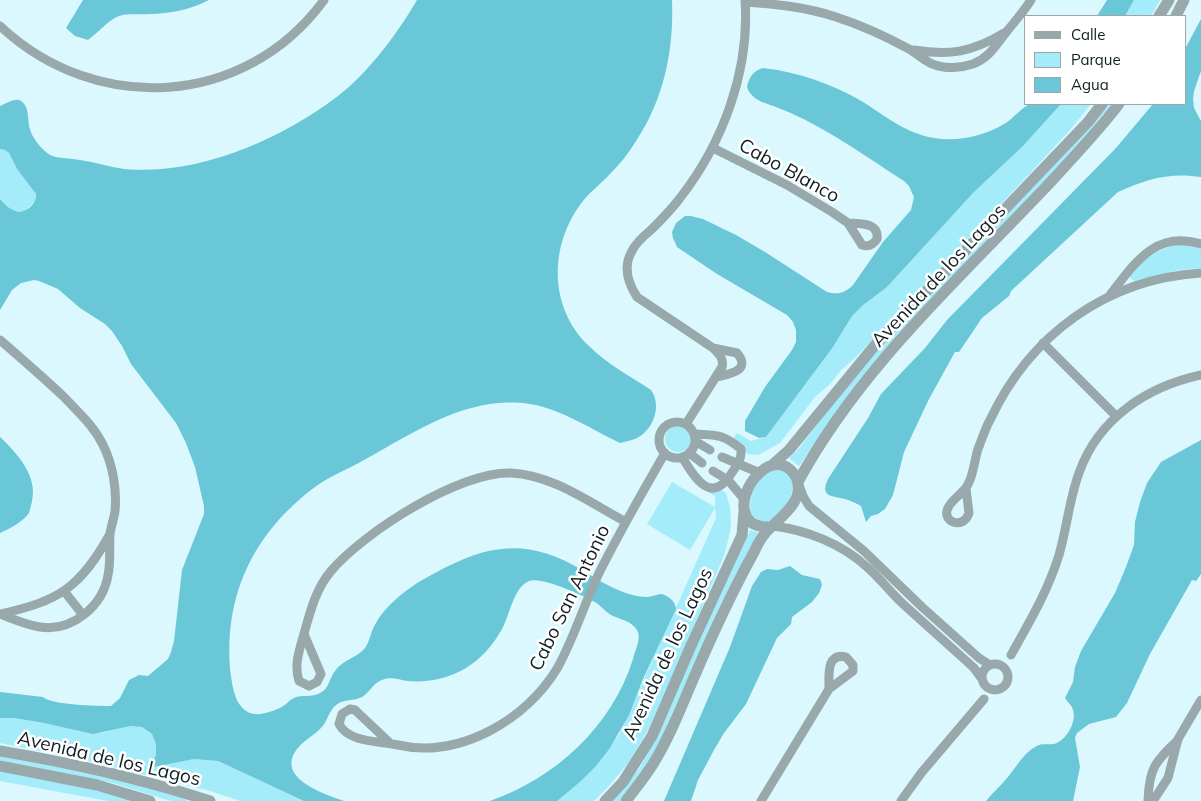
<!DOCTYPE html>
<html>
<head>
<meta charset="utf-8">
<style>
	body { margin:0 }
	#map { position:relative; width:1201px; height:801px; overflow:hidden; background:#daf8fe; font-family:Mulish,sans-serif }
	canvas { display:block }
	.legend { position:absolute; left:1024px; top:15px; width:162px; height:90px; box-sizing:border-box; background:#fff; border:1px solid #a0a5a7; margin:0; padding:6px 9px; list-style:none; font-size:15px; color:#111f22 }
	.legend li { display:flex; align-items:center; gap:10px; height:25px }
	.legend b { width:25px; border:1px solid #a0a5a7 }
</style>
</head>
<body>
<div id="map">
<canvas width="1201" height="801"></canvas>
<ul class="legend">
<li><b style="height:6px;background:#99a8ab"></b>Calle</li>
<li><b style="height:14px;background:#a4ecf9"></b>Parque</li>
<li><b style="height:14px;background:#69c7d8"></b>Agua</li>
</ul>
</div>
<script>
const ctx = document.querySelector('canvas').getContext('2d');
ctx.lineJoin = 'round';
function fillPath(path, color) { ctx.fillStyle = color; ctx.fill(path, 'evenodd'); }
function stroke(path, color, width, dash) { ctx.strokeStyle = color; ctx.lineWidth = width; ctx.lineCap = dash ? 'butt' : 'round'; ctx.setLineDash(dash || []); ctx.stroke(path); }
function drawText(font, color, halo, rows, align = 'center') {
  ctx.font = font + ' Mulish,sans-serif'; ctx.lineWidth = 5; ctx.setLineDash([]); ctx.textBaseline = 'middle'; ctx.strokeStyle = halo; ctx.fillStyle = color; for (const [text, x, y, turn = 0] of rows) {
    ctx.save(); ctx.translate(x, y); ctx.rotate((+turn || 0) * Math.PI / 180); ctx.textAlign = isNaN(turn) ? turn : align; if (halo) ctx.strokeText(text, 0, 0); ctx.fillText(text, 0, 0); ctx.restore();
  }
}
const green = new Path2D(`
	M1134,0H1160L1151,16H1125Z
	M1061,104H1091L1070,130L1033,170L856,357L842,369L830,384L815,397L780,443L758,455L748,454L733,439L737,433L751,441L766,437L833,347L852,316L862,306L887,287L973,193L1022,147Z
	M1106,104H1113L1080,143L838,411L799,466L789,458L797,451L832,405L883,344Z
	M0,149L5,150L9,153L17,169L36,194L35,201L25,211H13L0,199Z
	M1186,244L1201,249V268L1179,270L1135,281L1131,279L1129,276C1141,256 1165,246 1186,244Z
	M665 439a13 13 0 1 1 26 0a13 13 0 1 1-26 0Z
	M782,469L794,480C792,503 785,508 768,522H760L750,513C749,499 755,478 770,472C774,470 779,470 782,469Z
	M672,482L715,507V496L708,492V490L720,489L726,493L730,507L731,527L725,553L685,648L649,728L630,761L608,787L594,801H557L596,766L619,735L716,518L715,508L690,550L647,524Z
	M750,530L758,532L720,605L661,739L643,771L620,801H611L639,769L656,738L699,639Z
	M0,718H14L77,729L89,733L105,732L131,726L142,727L152,734L156,744V755L151,765L194,759L218,761L304,801H240L210,791L84,760L0,743Z
	M0,754L174,793L188,801H171L113,783L0,760Z
	M0,769L12,770L140,801H108L0,781Z`);
const water = new Path2D(`
	M83,0H209C192,9 169,14 150,14C139,15 129,13 119,16C108,20 98,33 88,40L75,36L66,28Z
	M417,0H672C674,50 664,99 636,141C629,153 620,164 610,174C602,183 591,191 583,201C549,244 548,307 589,346C607,364 630,376 651,390C661,404 655,424 643,434C636,440 628,441 620,443C591,429 561,409 530,404C476,396 432,422 387,447C376,453 365,460 353,466C341,472 327,478 315,487C253,533 222,598 231,676C233,691 237,712 255,714C263,715 279,710 286,704C291,700 288,701 294,698C302,694 312,698 320,693C330,688 329,678 335,671C342,660 357,658 365,648C370,641 371,630 376,623C388,602 412,585 433,574C487,544 527,537 582,570C600,581 625,597 647,597C652,597 657,594 662,594C670,597 675,601 676,609L643,679L629,715L610,748L596,766L581,781L557,801H490C556,778 612,726 633,659C635,650 642,638 637,630C632,621 619,619 611,615C604,611 600,604 593,601C582,595 541,576 529,581C513,588 510,615 502,629C493,645 482,658 466,668C449,678 428,683 408,681C399,680 390,676 382,680C373,683 369,693 362,697C352,702 342,698 334,707C328,713 327,723 320,729C313,736 303,741 297,749C275,778 324,794 344,801H304L218,761L194,759L153,767L151,765L156,755V744L152,734L142,727L131,726L93,734L44,723L14,718H0V692L43,697C51,705 98,706 111,706L120,698L129,680L139,675L148,676L168,659L171,652L174,641L182,570L204,514V506L195,467L186,443L176,423L131,364L122,346L112,331L105,324L80,308L58,289L39,281L34,280L21,283L12,290L0,310V199C3,202 8,208 13,210C23,216 37,205 36,194L17,169L9,153L5,150L0,149V106C6,104 15,97 21,101C30,107 27,120 30,129C32,138 42,150 50,155C58,159 71,158 80,160C95,162 109,167 124,169C198,176 280,140 338,96C369,72 397,34 417,0Z
	M1107,0H1134L1125,16H1097Z
	M1201,19V71L1194,91L1193,99L1194,108L1201,121V177C1170,172 1146,179 1118,192L1011,291L1009,296L982,318L959,352H955L929,399L904,452L893,495L885,509L878,514L871,516L866,522L861,506C856,503 851,501 845,499C834,496 819,498 828,479L868,418L881,394L925,348L947,320L1116,148L1153,104H1185V49Z
	M763,68C798,72 833,84 863,102C887,117 905,133 934,138C957,142 984,136 1004,124C1013,119 1019,110 1028,105C1033,102 1054,104 1061,104L1022,147L973,193L887,287L862,306L852,316L833,347L766,437L759,438L745,431V421L765,387L792,350L796,342V330L793,322L787,315L717,274L677,247L673,238L672,232L676,223L685,216H691L703,219L736,235L765,252L827,292C838,295 845,293 853,285L883,242L911,210L914,197L909,186L904,181C865,156 824,126 781,109C768,103 752,102 747,87C749,77 753,71 763,68Z
	M0,437C17,453 38,476 32,501C31,505 30,510 29,513C23,522 9,529 0,533Z
	M1201,440V574L1196,581L1192,580L1150,654L1127,703L1116,717L1089,724L1077,733L1075,738L1080,767L1073,801H986C995,790 1006,781 1014,769C1020,761 1026,752 1035,747C1040,743 1047,745 1054,744C1066,741 1077,722 1073,710C1072,705 1067,702 1065,698L1073,682L1075,667L1081,651L1115,593L1126,567L1134,545L1135,522L1140,502L1147,483L1161,462Z
	M790,566L802,575L820,579L822,585L819,593L812,602L792,617L791,624L777,638L746,704L724,733L714,750L698,780L691,801H664L730,647L752,586L761,572L767,569L778,570Z`);
const minor = new Path2D(`
	M745,2C776,4 806,7 836,17C861,25 885,36 909,49C918,54 925,62 935,65C946,69 961,68 973,64C991,57 996,44 1008,30C1016,20 1024,11 1031,0
	M0,26C96,116 245,108 324,0
	M914,50C950,56 972,52 1004,33
	M713,148L787,185L832,212L848,223L862,245C869,247 873,245 877,239C879,222 860,224 848,223
	M1110,295C1135,263 1155,230 1201,244
	M0,340C22,359 44,378 65,398C79,413 94,426 103,445C113,465 117,490 115,511C114,519 111,526 110,534C109,548 111,562 108,575C103,606 72,632 40,627C26,625 13,619 0,614
	M1043,343L1116,416
	M713,348L737,353C752,371 729,374 717,377
	M659 440a18 18 0 1 1 36 0a18 18 0 1 1-36 0Z
	M686,424L722,367C724,358 719,354 713,348L637,297C628,283 623,266 632,251C636,242 645,235 652,229C662,219 672,209 680,198C723,143 750,70 745,0
	M695,441L710,450
	M689,453L702,463
	M682,457C696,480 712,506 733,471C738,464 742,458 741,449C723,434 717,435 694,434
	M722,457L760,473
	M713,471L728,480L744,499
	M799,485L803,496L809,506L864,551L922,607L979,658L990,665
	M966,489L969,513C963,531 941,521 948,508C951,501 958,497 963,491C973,482 974,461 978,449C982,439 985,429 990,420C1030,335 1106,279 1201,273
	M773,526C807,530 842,544 867,567C880,578 890,592 902,603C926,625 950,646 974,668L982,679
	M64,591L83,615
	M0,614C59,601 80,588 110,534
	M304,634L321,674L317,682L309,686L299,681C294,665 299,652 303,637C310,613 315,590 331,571C364,532 460,471 511,473C553,475 590,503 626,522
	M1011,655C1029,623 1048,591 1059,555C1067,528 1069,500 1079,473C1098,419 1146,387 1201,375
	M982 677a13 13 0 1 1 26 0a13 13 0 1 1-26 0Z
	M391,744L355,710L350,709L342,714L339,724C349,743 379,741 398,745C459,759 527,720 558,667C575,636 585,601 601,569C621,530 643,491 665,453
	M761,801L829,689L853,671V665L846,657C826,652 829,676 829,689
	M901,801L922,772L984,699
	M1148,801C1149,768 1155,762 1178,740
	M1153,801L1168,778L1178,739L1201,700`);
const tertiary = new Path2D(`
	M1159,16L1169,0
	M1176,16L1184,0
	M771,466L789,450L876,344L1088,122L1102,104
	M798,482C859,369 957,281 1044,189C1070,161 1096,134 1119,104
	M0,751C71,763 142,779 210,801
	M0,766L97,785L150,801
	M605,801L623,782L652,736L690,648L742,535L744,512
	M626,801C635,789 645,777 653,764C670,737 682,705 695,675C713,633 732,592 754,552C758,543 764,533 771,527C784,515 806,498 796,477C793,472 789,467 782,465C751,459 720,529 771,527`);
const streetNames = [
	["Cabo Blanco",789,171,29],
	["Avenida de los Lagos",939,276,-47],
	["Cabo San Antonio",570,598,-64],
	["Avenida de los Lagos",668,654,-65],
	["Avenida de los Lagos",109,759,13]
];
fillPath(green, '#a4ecf9');
fillPath(water, '#69c7d8');
stroke(minor, '#99a8ab', 9);
stroke(tertiary, '#99a8ab', 11);
drawText('19px', '#111f22', '#fff', streetNames);
</script>
</body>
</html>
